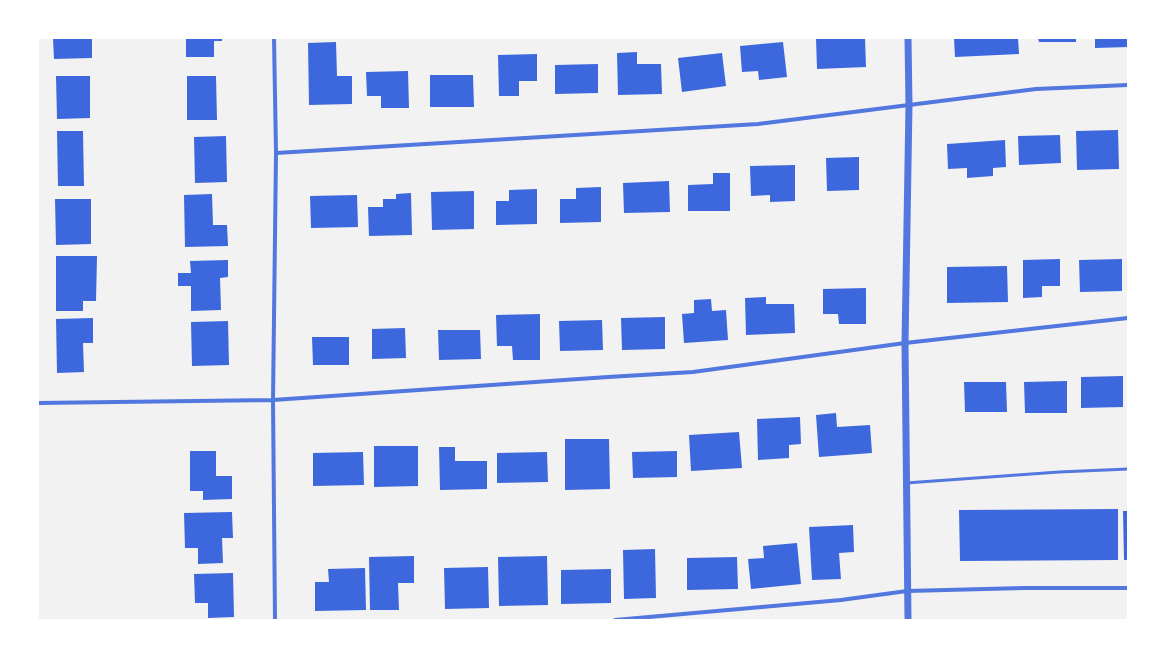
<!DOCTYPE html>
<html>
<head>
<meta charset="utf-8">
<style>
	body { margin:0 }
	#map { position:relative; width:1166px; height:658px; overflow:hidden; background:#f2f2f2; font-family:Mulish,sans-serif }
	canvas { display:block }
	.frame { position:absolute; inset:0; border:39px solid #fff; pointer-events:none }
</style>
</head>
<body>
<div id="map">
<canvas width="1166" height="658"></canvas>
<div class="frame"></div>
</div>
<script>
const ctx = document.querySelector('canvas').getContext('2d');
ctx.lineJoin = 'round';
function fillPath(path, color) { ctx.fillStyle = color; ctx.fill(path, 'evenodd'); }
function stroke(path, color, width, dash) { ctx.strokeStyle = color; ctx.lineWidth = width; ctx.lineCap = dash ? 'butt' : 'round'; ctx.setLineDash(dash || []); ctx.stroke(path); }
const building = new Path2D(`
	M53,38H92V58L54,59Z
	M186,38H222V41H214V57H186Z
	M816,38H865L866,67L817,69Z
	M954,38H1018L1019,54L955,57Z
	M1038,38H1076V42H1039Z
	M1095,38H1128V47L1095,48Z
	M336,42L337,76H352V104L309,105L308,43Z
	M783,42L787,77L759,80L758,71L742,72L740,46Z
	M637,52V64H661L662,94L618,95L617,53Z
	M722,53L726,86L682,92L678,58Z
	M537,54V81H519V96H499L498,55Z
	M598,64V93L555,94V65Z
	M408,71L409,108H381V96H367L366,72Z
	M430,75H473L474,107H430Z
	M56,76H90V118L57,119Z
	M187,76H216L217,120H187Z
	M1118,130L1119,169L1077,170L1076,131Z
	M57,131H83L84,186H58Z
	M1060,135L1061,163L1019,165L1018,136Z
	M226,136L227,182L195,183L194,137Z
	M1005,140L1006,167L993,168V176L967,178V168L948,169L947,144Z
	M859,157V190L827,191L826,158Z
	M795,165V201L770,202V195L751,196L750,166Z
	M713,173H730V211H688V185L713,184Z
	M669,181L670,212L624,213L623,183Z
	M601,187V222L560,223V199H576V188Z
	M537,189V224L496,225V201H509V190Z
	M474,191V229L432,230L431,192Z
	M411,193L412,235L369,236L368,207H383V199H396V194Z
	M212,194L213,225H227L228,246L185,247L184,195Z
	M357,195L358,227L311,228L310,196Z
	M55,199H91V244L56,245Z
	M56,256H97L96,301H83V311H56Z
	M1060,259V286H1042V297L1023,298V260Z
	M1122,259V291L1080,292L1079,260Z
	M228,260V277L220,278L221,310L191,311V286H178V273H191L190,261Z
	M1007,266L1008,302L947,303V267Z
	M866,288V324H839L838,314H823V289Z
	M766,297V304H794L795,333L746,335L745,298Z
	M711,299L712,311L726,310L728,340L684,343L682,314L694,313V300Z
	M540,314V360H513L512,346H497L496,315Z
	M665,317V349L622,350L621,318Z
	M93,318V343H83L84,372L57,373L56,319Z
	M602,320L603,350L560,351L559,321Z
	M228,321L229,365L192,366L191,322Z
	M405,328L406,358L372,359V329Z
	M438,330H480L481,359L439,360Z
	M312,337H349V365H313Z
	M1123,376V407L1081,408V377Z
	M1067,381V413H1025L1024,382Z
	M964,382H1006L1007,412H965Z
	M836,413L837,427L870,425L872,453L819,457L816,415Z
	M800,417L801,444L789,445V458L758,460L757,419Z
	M739,432L742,468L691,471L689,435Z
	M565,439H609L610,489L565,490Z
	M374,446H418V486L374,487Z
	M439,447H455V461H487V489L440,490Z
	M190,451H216V476H232V499L203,500V491H190Z
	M677,451V477L633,478L632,452Z
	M363,452L364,485L313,486V453Z
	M547,452L548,482L497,483V453Z
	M1118,509V560L960,561L959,510Z
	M1123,511H1128V560H1124Z
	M232,512L233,538H222L223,563L198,564V548H185L184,513Z
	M853,525L854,552L839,553L841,579L812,580L809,527Z
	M797,543L801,584L751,589L748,559L764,558L763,546Z
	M655,549L656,598L624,599L623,550Z
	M414,556V583H398L399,610H370L369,557Z
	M547,556L548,605L499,606L498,557Z
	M737,557L738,589L687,590V558Z
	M488,567L489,608L445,609L444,568Z
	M365,568L366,610L315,611V582H329L328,569Z
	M611,569V603L561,604V570Z
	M233,573L234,617L208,618V603H195L194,574Z`);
const service = new Path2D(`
	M906,483L1059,472L1128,469`);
const minor = new Path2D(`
	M274,38L276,153L273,400L275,620
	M276,153L758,124L1036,89L1128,85
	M38,403L273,400L608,377L693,372L905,343L1128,318
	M615,620L841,600L907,591L1024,588H1128`);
const tertiary = new Path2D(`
	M908,620L905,343L909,105L908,38`);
fillPath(building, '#3d67dc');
stroke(service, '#5277de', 3);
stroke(minor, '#5277de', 4);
stroke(tertiary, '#5277de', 7);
</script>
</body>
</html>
